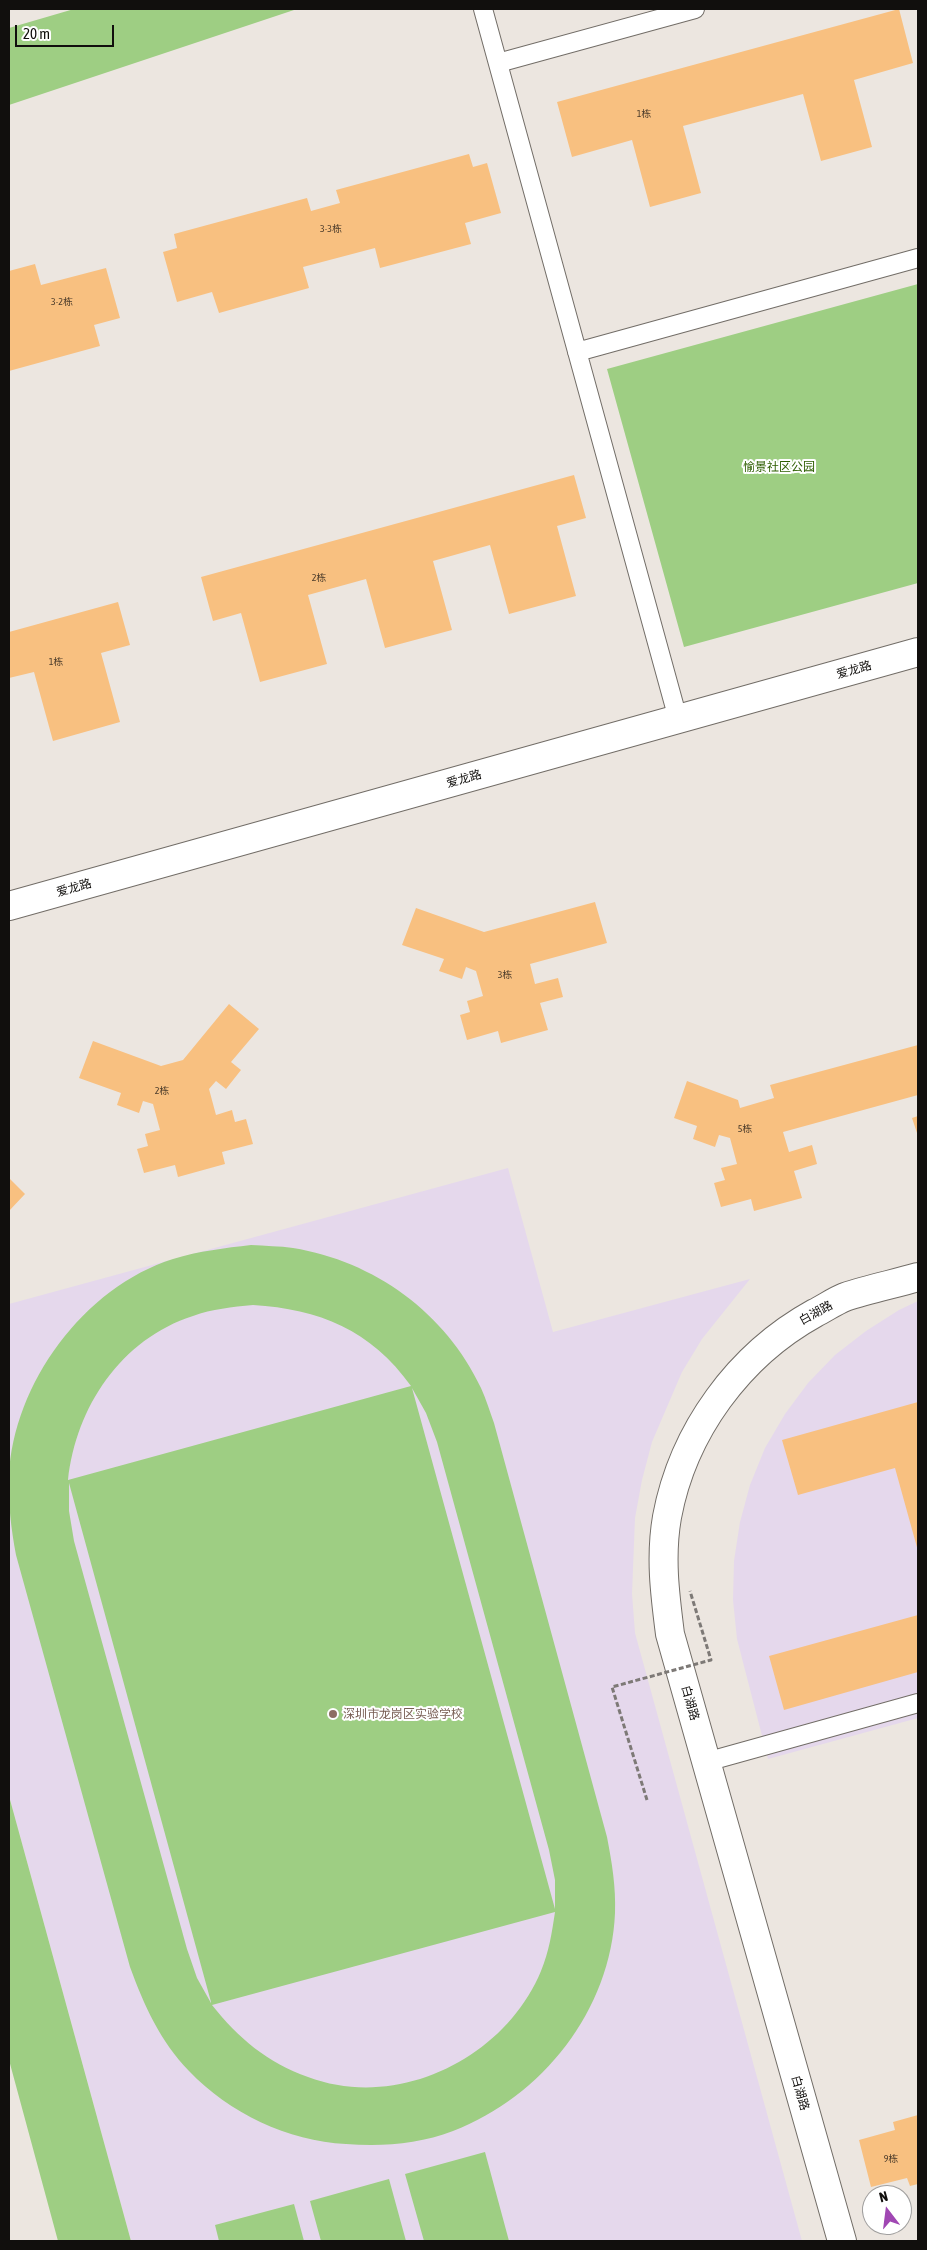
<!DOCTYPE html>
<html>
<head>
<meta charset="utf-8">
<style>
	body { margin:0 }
	#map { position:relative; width:927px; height:2250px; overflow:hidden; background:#ece6e0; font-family:"Asap Condensed",sans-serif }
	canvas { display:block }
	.frame { position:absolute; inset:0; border:10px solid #110f0d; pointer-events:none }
	.north { position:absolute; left:862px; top:2185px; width:50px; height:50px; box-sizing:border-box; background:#fff; border:1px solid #a09f9e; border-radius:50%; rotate:345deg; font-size:14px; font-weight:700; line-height:20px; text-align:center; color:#110f0d }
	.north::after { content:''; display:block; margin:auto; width:18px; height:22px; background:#a047b3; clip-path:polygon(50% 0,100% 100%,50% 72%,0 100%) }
	.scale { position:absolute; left:15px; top:25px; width:99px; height:22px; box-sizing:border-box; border:2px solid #110f0d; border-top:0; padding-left:6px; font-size:15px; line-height:18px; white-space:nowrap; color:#110f0d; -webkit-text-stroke:4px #fff; paint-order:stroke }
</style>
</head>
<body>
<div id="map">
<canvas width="927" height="2250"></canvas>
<div class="frame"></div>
<div class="north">N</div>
<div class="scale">20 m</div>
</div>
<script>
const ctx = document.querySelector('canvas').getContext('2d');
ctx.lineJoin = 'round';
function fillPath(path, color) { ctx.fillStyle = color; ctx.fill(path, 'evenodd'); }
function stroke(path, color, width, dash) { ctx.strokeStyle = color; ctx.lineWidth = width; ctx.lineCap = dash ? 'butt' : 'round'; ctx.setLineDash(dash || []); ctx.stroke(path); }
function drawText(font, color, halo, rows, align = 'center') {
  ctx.font = font + ' "Asap Condensed","Noto Sans SC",sans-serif'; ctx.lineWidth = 4; ctx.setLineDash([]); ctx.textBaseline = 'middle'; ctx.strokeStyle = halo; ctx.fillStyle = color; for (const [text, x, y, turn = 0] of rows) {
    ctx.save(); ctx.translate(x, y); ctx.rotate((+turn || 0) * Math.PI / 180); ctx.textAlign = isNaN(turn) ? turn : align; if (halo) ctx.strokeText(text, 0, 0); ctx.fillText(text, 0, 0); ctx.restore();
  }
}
const education = new Path2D(`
	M508,1168L553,1332L750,1279L702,1339L682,1372L652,1442L642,1480L635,1518L632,1594L635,1633L802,2241H131L9,1796V1304Z
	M918,1301V1718L768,1759L737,1639L733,1600L734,1561L740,1522L750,1485L765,1448L785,1414L808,1383L835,1355L866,1331L899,1310Z`);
const green = new Path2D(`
	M74,9H297L9,105V28Z
	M918,284V583L684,647L607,369Z
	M251,1245C265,1246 280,1246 293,1248C374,1261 446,1313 481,1388C486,1399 490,1412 494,1423L607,1837C612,1863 616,1887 615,1913C611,2010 542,2097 453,2131C419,2144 382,2147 346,2144C288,2141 229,2113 189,2071C160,2041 144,2005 130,1967L16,1555C11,1528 8,1503 9,1476C13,1384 84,1287 173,1259C199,1251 225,1248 251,1245ZM253,1305C319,1309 371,1330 411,1386L68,1480C76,1407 121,1339 193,1316C212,1309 232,1307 253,1305ZM412,1388L426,1413L437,1442L549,1850L555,1880V1909ZM69,1483L211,2002V2003L197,1978L187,1949L74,1541L69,1511ZM555,1912C552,1932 549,1952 541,1971C505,2058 398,2111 308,2077C268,2063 238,2038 212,2005Z
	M9,1796L131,2241H58L9,2060Z
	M485,2152L509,2241H424L405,2174Z
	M389,2179L406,2241H321L310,2201Z
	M294,2204L304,2241H219L215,2225Z`);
const building = new Path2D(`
	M899,9L913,63L854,80L872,147L821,161L803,94L683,126L701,193L650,207L632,140L572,157L557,102Z
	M469,154L473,167L487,163L501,213L465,223L471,244L380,268L375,248L303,267L309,288L219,313L212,292L177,302L163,252L177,248L174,234L307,198L311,211L340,203L336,190Z
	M35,264L41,285L106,268L120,318L94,325L100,346L9,371V271Z
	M574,475L586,518L557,526L576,596L509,614L490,545L433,561L452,630L385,648L366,579L308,595L327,664L260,682L241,613L213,621L201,577Z
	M118,602L130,645L101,653L120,722L53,741L34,672L9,678V632Z
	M595,902L607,943L530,964L535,984L558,978L563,997L540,1003L548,1030L501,1043L498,1031L467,1040L460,1015L470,1012L467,1001L483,996L476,971L466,967L462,979L439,971L444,959L402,945L416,908L484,932Z
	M229,1004L259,1029L231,1062L241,1070L226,1089L216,1081L209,1089L216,1115L232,1110L235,1122L246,1119L253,1144L222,1152L225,1164L178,1177L175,1165L144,1173L137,1149L148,1146L145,1134L160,1130L153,1104L143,1101L139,1113L117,1105L121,1093L79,1078L93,1041L161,1066L183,1060Z
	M918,1045V1095L783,1132L789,1152L812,1145L817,1164L794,1171L802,1198L754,1211L751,1199L721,1207L714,1183L725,1180L721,1168L737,1164L730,1138L719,1135L715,1147L693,1139L697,1126L674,1118L687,1081L738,1100L740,1108L774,1098L770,1085Z
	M918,1116V1136L912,1118Z
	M9,1178L25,1194L9,1211Z
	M918,1402V1551L895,1468L798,1495L782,1440Z
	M918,1615V1672L784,1710L769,1656Z
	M918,2115V2184L910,2186L907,2178L871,2187L859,2140L895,2130L893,2122Z`);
const service = new Path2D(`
	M483,9L678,719
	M498,63L695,9
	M577,352L918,258
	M706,1762L918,1703`);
const minor = new Path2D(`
	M9,906L918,652
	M842,2241L670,1634C665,1595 660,1557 667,1517C683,1431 739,1355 815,1313C825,1308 835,1301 845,1297C869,1289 894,1284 918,1277`);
const pathBridge = new Path2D(`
	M647,1800L612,1687L711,1660L690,1591`);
const markers = [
	[333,1714,5,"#8d6e63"]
];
const numberNames = [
	["1栋",644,114],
	["3-3栋",331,229],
	["3-2栋",62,302],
	["2栋",319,578],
	["1栋",56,662],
	["3栋",505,975],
	["2栋",162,1091],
	["5栋",745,1129],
	["9栋",891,2159]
];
const parkNames = [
	["愉景社区公园",779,467]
];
const streetNames = [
	["爱龙路",854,670,-16],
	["爱龙路",464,779,-16],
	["爱龙路",74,888,-16],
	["白湖路",816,1313,-29],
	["白湖路",690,1703,74],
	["白湖路",800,2093,74]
];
const educationNames = [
	["深圳市龙岗区实验学校",343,1714]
];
fillPath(education, '#e5d8ec');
fillPath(green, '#9ece83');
fillPath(building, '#f8c080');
stroke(service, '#726d67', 20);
stroke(minor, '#726d67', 30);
stroke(service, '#fff', 18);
stroke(minor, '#fff', 28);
stroke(pathBridge, '#7d7976', 3, [5, 2.5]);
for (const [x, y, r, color] of markers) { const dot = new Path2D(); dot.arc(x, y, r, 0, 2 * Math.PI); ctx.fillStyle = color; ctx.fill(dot); stroke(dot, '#fff', 2); }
drawText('10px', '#4b3b2a', null, numberNames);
drawText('12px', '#2d5e00', '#fff', parkNames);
drawText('12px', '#110f0d', '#fff', streetNames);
drawText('12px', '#785e54', '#fff', educationNames, 'left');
</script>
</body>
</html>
